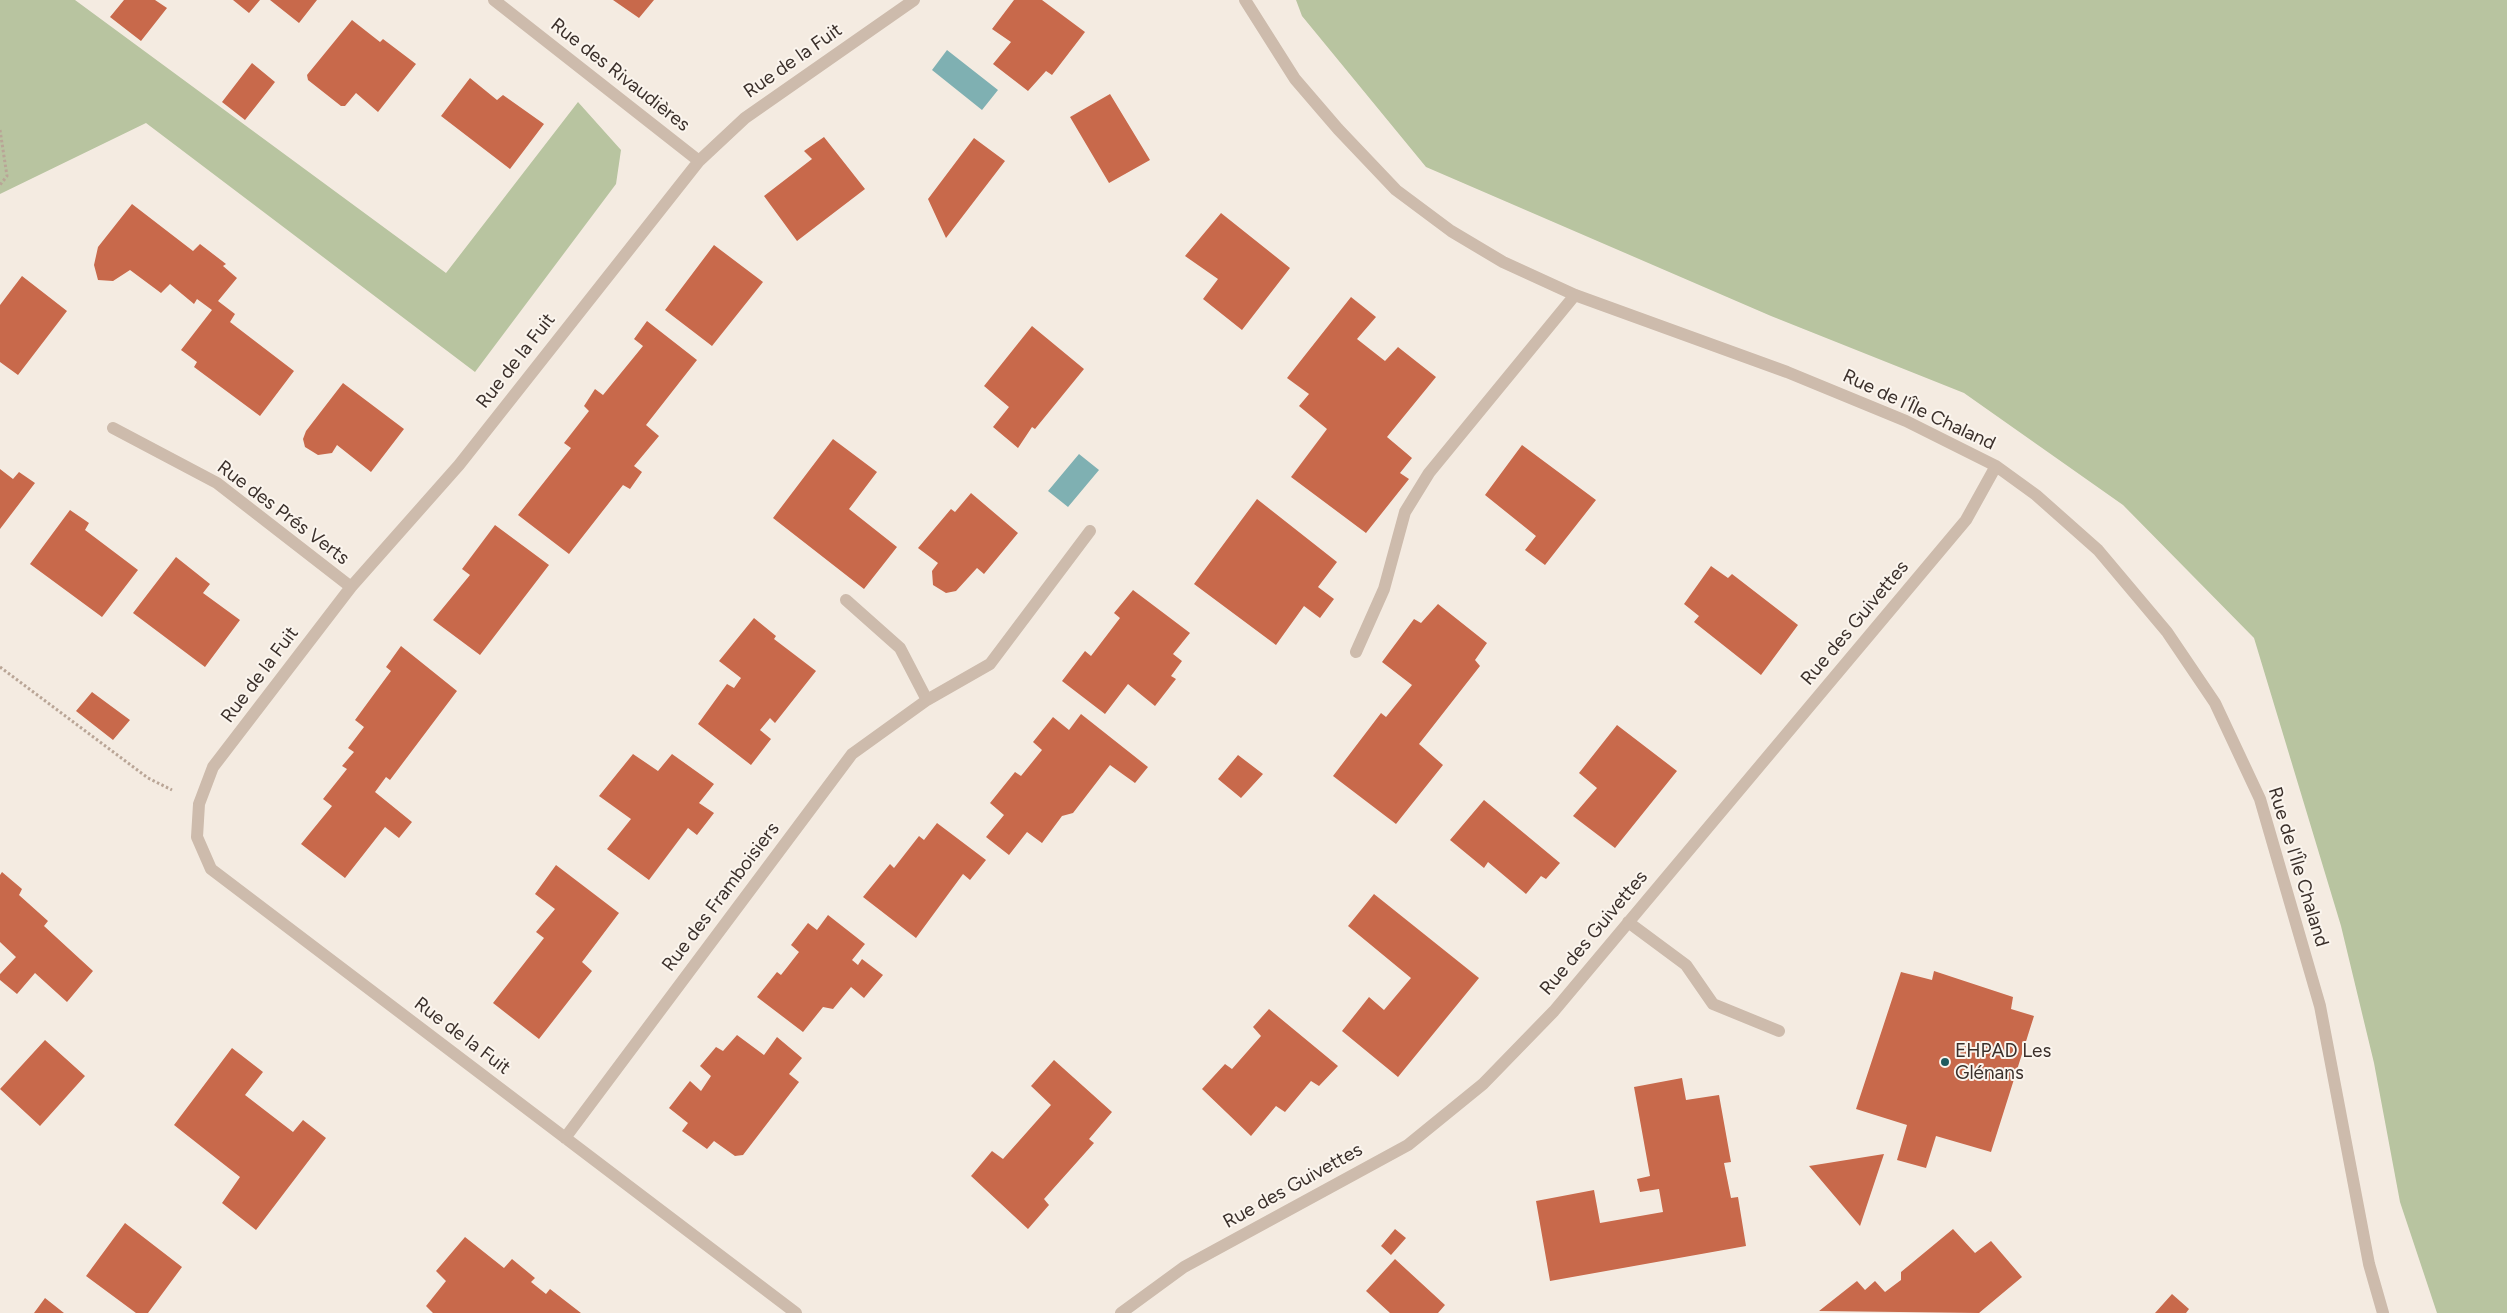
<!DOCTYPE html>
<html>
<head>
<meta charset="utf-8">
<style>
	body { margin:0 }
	canvas { display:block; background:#f4ebe1 }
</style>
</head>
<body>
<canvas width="2507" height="1313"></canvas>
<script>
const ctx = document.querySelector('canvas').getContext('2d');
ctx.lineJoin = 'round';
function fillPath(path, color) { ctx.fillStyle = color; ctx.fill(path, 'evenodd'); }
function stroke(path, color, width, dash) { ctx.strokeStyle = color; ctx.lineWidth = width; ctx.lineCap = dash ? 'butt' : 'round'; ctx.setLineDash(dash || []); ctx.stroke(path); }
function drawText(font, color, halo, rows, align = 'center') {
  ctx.font = font + ' Figtree,sans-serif'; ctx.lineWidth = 4; ctx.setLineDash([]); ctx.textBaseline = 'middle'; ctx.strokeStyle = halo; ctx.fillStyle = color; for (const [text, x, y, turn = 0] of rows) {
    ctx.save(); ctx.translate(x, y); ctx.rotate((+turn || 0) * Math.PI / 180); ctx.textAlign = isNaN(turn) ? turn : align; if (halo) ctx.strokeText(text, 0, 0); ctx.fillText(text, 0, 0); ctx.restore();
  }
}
const green = new Path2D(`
	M0,0H75L446,273L578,102L621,150L616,184L475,372L146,123L0,194Z
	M1296,0H2507V1313H2437L2400,1202L2374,1063L2341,926L2254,638L2123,505L1964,393L1771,316L1426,167L1302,16Z`);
const water = new Path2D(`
	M947,50L998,90L982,110L932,70Z
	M1079,454L1099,470L1068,507L1048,491Z`);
const building = new Path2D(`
	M124,0H155L167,8L141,41L110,17Z
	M233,0H260L249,13Z
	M270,0H317L299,23Z
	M613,0H654L639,18Z
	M1014,0H1042L1085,32L1052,75L1046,71L1028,91L993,64L1011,42L992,29Z
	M352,20L380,42L383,39L416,64L378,112L356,93L345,106H341L308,80L307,75Z
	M252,63L275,82L245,120L222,102Z
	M470,78L497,100L503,95L544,124L510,169L441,116Z
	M1110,94L1150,160L1109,183L1070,117Z
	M824,137L865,189L797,241L764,196L812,159L804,151Z
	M974,138L1005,161L946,238L928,199Z
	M132,204L193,251L200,244L226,264L223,266L237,278L218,301L235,314L230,322L294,371L260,416L194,367L197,362L181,350L212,310L197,299L194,304L170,284L161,293L130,270L113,281L98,280L94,265L98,247Z
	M1221,213L1290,268L1242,330L1203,299L1218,279L1185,256Z
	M714,245L763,282L712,346L665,310Z
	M22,276L67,311L18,375L0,362V305Z
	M1351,297L1376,317L1357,339L1385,361L1398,347L1436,377L1387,437L1412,458L1400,473L1409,479L1366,533L1291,477L1327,429L1299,406L1309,394L1287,378Z
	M647,321L697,360L646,425L659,436L634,466L642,472L630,489L623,485L569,554L518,515L571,448L564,443L589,411L584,406L595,389L603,395L643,346L634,339Z
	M1032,326L1084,369L1035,429L1032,427L1018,448L993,427L1009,407L984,386Z
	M343,383L404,429L371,472L337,445L332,453L318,455L305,447L303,439L306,431Z
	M833,439L877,472L849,509L897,547L864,589L773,518Z
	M1522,445L1596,500L1545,565L1525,550L1536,536L1485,495Z
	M0,469L13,479L19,472L35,483L0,529Z
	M971,493L1018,533L984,574L977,568L956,591L946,593L933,585L932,571L938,563L918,548L951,509L955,512Z
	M1257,499L1337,562L1318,587L1334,599L1320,618L1304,606L1276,645L1194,584Z
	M70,510L89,523L85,530L138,570L102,617L30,564Z
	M495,525L549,565L480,655L433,620L470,575L462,569Z
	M176,557L210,584L203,593L240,620L205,667L133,613Z
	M1711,566L1728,578L1732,574L1798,625L1761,675L1694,622L1699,616L1684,604Z
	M1133,590L1190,633L1173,654L1182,661L1171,676L1176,679L1155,706L1128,684L1105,714L1062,681L1085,651L1091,656L1120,618L1114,613Z
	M1438,604L1487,643L1475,660L1480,666L1419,744L1443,765L1396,824L1333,776L1381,713L1386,717L1412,685L1382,662L1414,619L1421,623Z
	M754,618L776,636L774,639L816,671L775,723L770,718L760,730L771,739L751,765L698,724L727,684L734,688L741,678L719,661Z
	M401,646L457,691L390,780L386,777L375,792L412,822L399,838L385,827L345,878L301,844L332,806L323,799L347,769L342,766L354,752L348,748L364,727L355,720L391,671L386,667Z
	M92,692L130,720L113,740L76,711Z
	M1081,714L1148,767L1135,783L1110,765L1073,813L1062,816L1042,843L1027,832L1009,855L986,837L1004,815L990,803L1015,772L1021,776L1042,750L1033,742L1053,717L1069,730Z
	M1617,725L1677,771L1615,848L1573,816L1597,788L1579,773Z
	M633,754L658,771L672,754L714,784L699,803L714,813L697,835L688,828L649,880L607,849L631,819L599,796Z
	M1238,755L1263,774L1241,798L1218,779Z
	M1484,800L1560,863L1546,879L1541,876L1526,894L1488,862L1484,868L1450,840Z
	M937,823L986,860L970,880L963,874L916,938L863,897L890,864L894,868L919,836L924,840Z
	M556,865L619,913L582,962L592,971L539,1039L493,1003L544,938L536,932L555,909L535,894Z
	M2,872L22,889L19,895L48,921L44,926L93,971L67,1002L35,973L17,994L0,980V974L16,957L0,942V875Z
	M1374,894L1479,978L1398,1077L1342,1031L1369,997L1384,1010L1411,978L1348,926Z
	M828,915L865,944L852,960L858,965L862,959L883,975L864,998L851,987L833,1009L823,1007L803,1032L757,997L777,972L781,975L799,952L791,945L808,923L817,930Z
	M1934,971L2013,997L2011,1009L2034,1016L1991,1152L1936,1136L1926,1168L1897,1160L1907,1125L1856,1109L1901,972L1932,980Z
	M1269,1009L1338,1066L1319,1086L1311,1081L1285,1112L1276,1106L1251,1136L1202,1089L1225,1064L1232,1069L1261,1036L1253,1027Z
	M737,1035L764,1055L777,1037L802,1058L789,1074L799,1082L743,1155L735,1156L714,1141L707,1149L682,1131L688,1123L669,1108L690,1081L701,1091L711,1076L700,1066L716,1047L723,1051Z
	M45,1040L85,1076L40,1126L0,1089Z
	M232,1048L263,1072L245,1095L293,1132L303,1120L326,1138L256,1230L222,1203L240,1177L174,1125Z
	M1054,1060L1112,1112L1089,1139L1094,1143L1044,1199L1049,1205L1028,1229L971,1176L992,1151L1003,1159L1051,1105L1031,1086Z
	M1682,1078L1686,1100L1719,1095L1731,1162L1724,1163L1731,1198L1738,1197L1746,1246L1550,1281L1536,1201L1594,1190L1600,1223L1663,1212L1659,1189L1640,1192L1637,1179L1650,1176L1634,1087Z
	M1884,1154L1860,1226L1809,1166Z
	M125,1223L182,1267L148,1313H136L86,1276Z
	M1395,1229L1406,1238L1391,1255L1381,1246Z
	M1953,1229L1975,1253L1991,1241L2022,1277L1979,1313L1819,1311L1857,1281L1865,1290L1875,1281L1885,1292L1901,1280V1272Z
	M465,1237L504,1268L512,1259L535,1278L531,1282L546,1294L550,1289L581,1313H433L426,1306L446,1281L436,1271Z
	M1395,1259L1445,1305L1438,1313H1390L1366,1291Z
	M2172,1294L2189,1309L2186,1313H2155Z
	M45,1298L64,1313H34Z`);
const path = new Path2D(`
	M0,130L7,176L0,185
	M0,667L148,778L172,790`);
const minor = new Path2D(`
	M494,0L699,161
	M1245,0L1295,79L1338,129L1396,190L1451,231L1503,262L1575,295L1787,372L1906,421L1996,466L2036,495L2098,550L2167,632L2215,703L2260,799L2320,1006L2369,1264L2383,1313
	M113,428L217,483L351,587
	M846,600L900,648L927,700
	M1356,652L1384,589L1405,512L1429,473L1575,295
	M1628,922L1686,965L1713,1004L1779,1031
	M565,1138L852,754L927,700L990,664L1090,531
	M796,1313L211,869L197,837L199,804L213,767L351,587L459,465L699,161L745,118L914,0
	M1121,1313L1184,1267L1408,1145L1483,1084L1554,1011L1966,520L1996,466`);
const markers = [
	[1945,1062,5,"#1f5a5e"]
];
const streetNames = [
	["Rue de la Fuit",793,61,-35],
	["Rue des Rivaudières",620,75,38],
	["Rue de la Fuit",516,361,-52],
	["Rue de l'Île Chaland",1919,410,25],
	["Rue des Prés Verts",283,513,37],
	["Rue des Guivettes",1855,623,-50],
	["Rue de la Fuit",260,675,-53],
	["Rue de l'Île Chaland",2298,867,73],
	["Rue des Framboisiers",721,897,-53],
	["Rue des Guivettes",1594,933,-50],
	["Rue de la Fuit",462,1036,37],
	["Rue des Guivettes",1293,1186,-29]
];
const poiNames = [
	["EHPAD Les",1955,1051],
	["Glénans",1955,1073]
];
fillPath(green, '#b8c4a0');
fillPath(water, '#7fb0b2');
fillPath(building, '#c8694b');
stroke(path, '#b9a596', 3, [2.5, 2.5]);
stroke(minor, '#cdbbac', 12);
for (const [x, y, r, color] of markers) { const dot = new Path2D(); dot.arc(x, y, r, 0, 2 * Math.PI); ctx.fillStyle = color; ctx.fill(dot); stroke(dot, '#fbf5ee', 2); }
drawText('19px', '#3b302b', '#fbf5ee', streetNames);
drawText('19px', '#3b302b', '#fbf5ee', poiNames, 'left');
</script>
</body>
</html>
